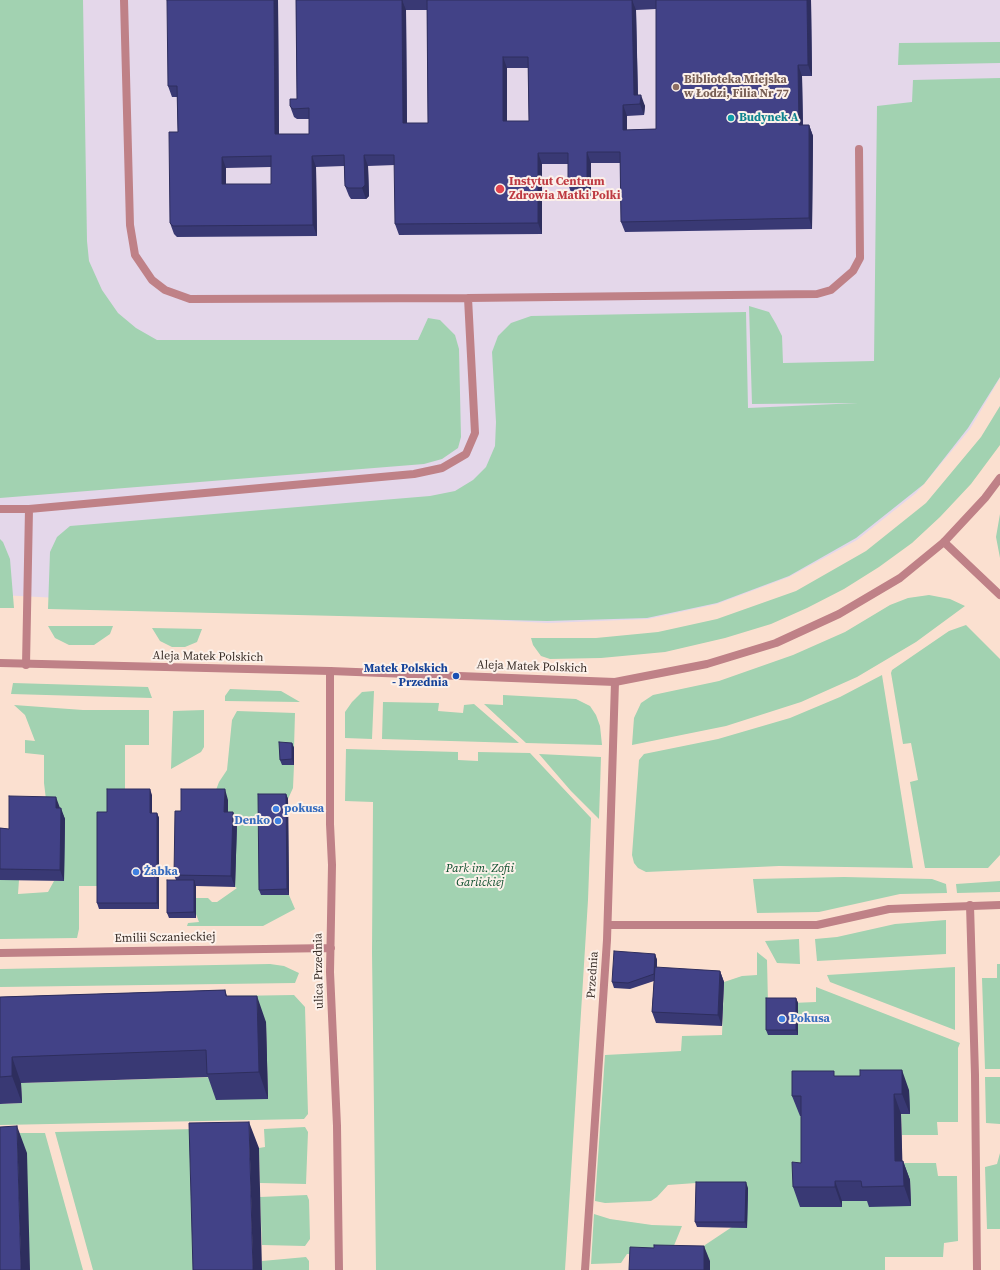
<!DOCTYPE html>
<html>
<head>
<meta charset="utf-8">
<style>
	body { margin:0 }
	canvas { display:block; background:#fbe0d0 }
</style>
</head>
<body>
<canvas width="1000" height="1270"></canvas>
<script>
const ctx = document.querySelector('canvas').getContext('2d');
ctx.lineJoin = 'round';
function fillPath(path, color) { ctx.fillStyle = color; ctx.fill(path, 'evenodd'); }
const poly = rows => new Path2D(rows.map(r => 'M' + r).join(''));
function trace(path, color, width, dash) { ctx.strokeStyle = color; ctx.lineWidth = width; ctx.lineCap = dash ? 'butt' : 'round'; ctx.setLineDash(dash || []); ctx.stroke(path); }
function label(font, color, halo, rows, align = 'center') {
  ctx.font = font + ' "Source Serif 4",serif'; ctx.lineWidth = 4; ctx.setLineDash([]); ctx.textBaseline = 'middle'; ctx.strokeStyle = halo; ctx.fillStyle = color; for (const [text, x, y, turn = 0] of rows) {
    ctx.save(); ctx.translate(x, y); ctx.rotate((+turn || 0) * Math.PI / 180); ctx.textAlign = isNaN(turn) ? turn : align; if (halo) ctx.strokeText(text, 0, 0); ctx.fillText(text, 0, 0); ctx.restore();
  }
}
fillPath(poly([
	[0,0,1000,0,1000,378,970,429,924,484,916,493,857,540,789,577,717,604,648,619,548,623,0,595]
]), '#e4d7ea');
fillPath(poly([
	[0,0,83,0,87,241,89,261,102,290,118,313,136,328,157,340,418,340,428,318,440,320,455,335,459,349,461,437,458,448,442,459,424,464,0,498],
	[1000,42,1000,63,898,65,899,43],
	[1000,78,1000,377,968,428,924,484,856,538,789,576,717,603,647,618,547,621,48,609,50,552,57,537,70,526,430,496,455,491,473,480,486,467,495,446,496,422,492,352,498,336,511,323,531,316,746,312,748,408,858,403,752,404,749,306,769,312,776,324,782,336,783,363,874,361,877,106,912,102,913,80],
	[1000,406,1000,445,971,484,940,517,912,543,879,567,844,589,807,608,771,624,725,638,665,652,601,658,550,659,541,656,533,645,531,638,596,638,658,632,717,619,796,591,866,551,926,503,981,437],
	[1000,514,1000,558,996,537],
	[0,539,3,542,10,559,14,608,0,608],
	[929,595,950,599,965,606,916,642,857,677,801,702,726,726,632,745,634,718,641,703,653,695,719,681,793,655,845,632,890,605,908,598],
	[966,625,1000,659,1000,855,988,868,925,868,910,782,918,780,911,743,903,744,891,673,892,670,949,631],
	[48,626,113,626,110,634,94,645,69,645,55,638],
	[152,628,202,629,197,642,185,647,172,647,160,641],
	[882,675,913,868,779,866,646,872,638,868,634,863,632,855,639,760,644,754,718,739,790,718,840,697],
	[13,683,148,687,152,698,11,694],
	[230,689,281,691,300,702,225,701,225,696],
	[374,691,372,739,345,738,345,712,352,702,362,692],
	[503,695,576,699,590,706,596,715,600,726,602,745,526,743,484,704,503,705],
	[383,702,439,703,438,711,463,713,464,705,474,704,519,743,382,739],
	[14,705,83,710,149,710,149,745,125,745,125,795,99,886,79,886,79,929,77,938,0,939,0,880,19,880,18,894,48,892,54,881,64,881,47,808,44,783,44,755,25,753,25,740,35,741,25,715],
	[204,710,204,747,201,752,171,769,173,711],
	[237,711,295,713,294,748,282,748,282,765,294,765,293,788,288,799,260,800,261,895,289,895,295,909,263,926,187,926,188,923,199,922,196,914,195,898,208,898,212,902,217,902,237,888,235,887,236,823,228,823,216,790,219,782,227,770,232,720],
	[346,749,458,752,458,760,478,761,478,752,530,753,591,818,588,900,565,1270,376,1270,372,952,373,802,345,801],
	[539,754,601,757,599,819,571,791],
	[844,877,932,879,946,884,947,893,900,894,819,912,757,913,753,879],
	[1000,881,1000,892,957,893,956,884],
	[946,920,946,954,817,961,815,939,837,937,895,924],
	[799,939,800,964,777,963,765,941],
	[757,952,767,960,768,1004,816,1002,816,987,960,1043,958,1048,958,1122,937,1122,938,1135,902,1135,901,1114,910,1114,808,1116,800,1207,842,1207,842,1201,868,1201,911,1206,910,1181,902,1163,936,1163,938,1176,957,1176,958,1241,944,1243,943,1257,885,1257,885,1270,710,1270,710,1261,681,1261,732,1227,696,1187,696,1183,668,1185,657,1197,651,1201,605,1203,595,1201,605,1055,681,1051,682,1036,722,1035,724,982,742,976,757,975],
	[270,964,284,966,299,973,295,983,0,987,0,969],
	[997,964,1000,964,1000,1069,985,1069,982,978,997,978],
	[955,967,955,1030,830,982,827,975],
	[294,995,305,1007,308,1114,304,1119,0,1125,0,1104,22,1103,21,1083,216,1077,268,1099,266,1022,231,996],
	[985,1077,1000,1077,1000,1124,986,1123],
	[305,1127,308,1132,306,1184,260,1183,259,1148,265,1147,264,1129],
	[243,1128,202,1270,93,1270,55,1132],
	[0,1133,45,1133,83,1270,30,1270],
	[1000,1153,1000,1229,987,1229,985,1167,997,1164],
	[307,1195,309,1200,310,1239,305,1246,262,1245,260,1197],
	[594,1214,610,1219,652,1225,682,1226,673,1248,660,1255,627,1254,621,1263,591,1264],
	[306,1257,309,1261,309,1270,262,1270,262,1261]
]), '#a2d2b1');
trace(poly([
	[468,298,817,294,831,290,853,271,860,258,859,149],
	[0,509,29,509],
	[944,542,1000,595],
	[26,665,29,509,414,474,442,468,466,454,475,433,468,298,190,299,165,290,152,280,135,255,130,225,124,0],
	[970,905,975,1075,977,1270]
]), '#bf8187', 8);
trace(poly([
	[330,671,330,824,332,865,330,972,337,1126,339,1270],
	[608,925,817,925,889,909,1000,905],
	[0,953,331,948],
	[585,1270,607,940,615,682]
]), '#bf8187', 8);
trace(poly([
	[0,663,330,671,615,682,707,664,776,643,839,614,900,578,944,542,985,498,1000,478]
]), '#bf8187', 8);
fillPath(poly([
	[278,0,279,134,309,134,309,119,297,119,294,117,290,106,297,99,296,0,811,0,812,76,802,76,803,125,809,125,813,136,812,229,625,232,621,222,620,163,591,163,591,196,575,197,572,195,568,184,568,164,542,164,542,234,399,235,395,224,395,165,368,166,369,196,366,199,351,199,349,196,345,186,344,166,316,167,317,236,177,237,174,234,170,223,178,132,177,97,172,97,168,86],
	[656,9,656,129,627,130,627,116,644,115,645,106,638,95,636,10],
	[406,10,427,10,428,123,407,123],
	[507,68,528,68,529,121,507,121],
	[271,167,271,184,226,184,226,168],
	[292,743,294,748,294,765,282,765,280,760],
	[286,794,288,799,289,895,261,895,259,890],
	[152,795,152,813,157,813,159,818,159,909,99,909,97,903,107,812],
	[228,800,228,812,233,812,237,823,235,887,196,886,196,918,169,918,167,913,176,880,174,875,181,811],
	[60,808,65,819,64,881,0,880,0,828,9,829],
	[655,954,657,960,657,968,720,971,724,982,722,1026,656,1023,652,1012,654,981,630,989,614,988,612,982],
	[225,990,227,996,266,1022,268,1099,216,1100,208,1077,21,1083,22,1103,0,1104,0,997],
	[796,998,798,1003,798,1035,768,1035,766,1030],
	[836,1076,909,1090,910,1114,901,1114,902,1161,903,1161,910,1180,911,1206,869,1207,867,1201,842,1201,842,1207,800,1207,793,1187,801,1163,801,1116,800,1116,792,1096],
	[748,1188,747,1228,697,1227,695,1222]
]), '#393974');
fillPath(poly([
	[274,0,278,0,279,145,275,134],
	[402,0,406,10,407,134,403,123],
	[632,0,636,10,638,104,634,95],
	[807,0,811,0,812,76,808,65],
	[503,57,507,68,507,132,503,121],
	[798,65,802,76,803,136,799,125],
	[641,95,645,106,644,115,640,104],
	[623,105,627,116,627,141,623,130],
	[809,125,813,136,812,229,809,218],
	[587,152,591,163,591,196,587,185],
	[538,153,542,164,542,234,538,223],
	[364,155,368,166,369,196,366,199,362,188],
	[312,156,316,167,317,236,313,225],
	[222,157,226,168,226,195,222,184],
	[292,743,294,748,294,765,292,759],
	[150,789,152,795,152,818,150,813],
	[225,789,228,800,228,823,224,812],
	[286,794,288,799,289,895,287,889],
	[56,797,60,808,60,819,56,808],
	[61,808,65,819,64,881,60,870],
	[233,812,237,823,235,887,231,876],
	[157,813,159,818,159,909,157,903],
	[194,880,196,886,196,918,194,912],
	[655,954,657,960,656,980,654,974],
	[720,971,724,982,722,1026,718,1015],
	[257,996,266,1022,268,1099,259,1072],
	[796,998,798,1003,798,1035,796,1030],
	[12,1057,21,1083,22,1103,12,1076],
	[902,1070,909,1090,910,1114,902,1094],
	[894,1094,901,1114,903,1181,895,1161],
	[249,1122,259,1148,262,1270,253,1270],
	[17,1126,27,1153,30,1270,21,1270],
	[903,1161,910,1180,911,1206,904,1186],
	[835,1181,842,1201,842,1207,835,1187],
	[746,1182,748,1188,747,1228,745,1222],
	[704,1246,710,1261,710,1270,704,1270]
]), '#2e2e5e');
const building = poly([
	[167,0,274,0,275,134,309,134,309,108,293,109,290,106,290,99,297,99,296,0,402,0,403,123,428,123,427,0,632,0,634,95,641,95,640,104,623,105,623,130,656,129,656,0,807,0,808,65,798,65,799,125,809,125,809,218,621,222,620,152,587,152,587,185,571,186,568,184,568,153,538,153,538,223,395,224,394,155,364,155,365,185,362,188,348,188,345,186,344,155,312,156,313,225,173,226,170,223,169,132,178,132,177,86,168,86,167,0],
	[503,57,528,57,529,121,503,121,503,57],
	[271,156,271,184,222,184,222,157,271,156],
	[279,742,292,743,292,759,280,760,279,742],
	[107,789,150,789,150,813,157,813,157,903,97,903,97,812,107,812,107,789],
	[181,789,225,789,224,812,233,812,231,876,174,875,175,811,181,811,181,789],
	[258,794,286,794,287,889,259,890,258,794],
	[9,796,56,797,56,808,61,808,60,870,0,869,0,828,9,829,9,796],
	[167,880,194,880,194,912,167,913,167,880],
	[614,951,655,954,654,974,628,983,612,982,614,951],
	[655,967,720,971,718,1015,652,1012,655,967],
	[225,990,226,996,257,996,259,1072,207,1074,206,1050,12,1057,12,1076,0,1077,0,997,225,990],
	[766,998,796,998,796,1030,766,1030,766,998],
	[860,1070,902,1070,902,1094,894,1094,895,1161,903,1161,904,1186,862,1187,861,1181,835,1181,835,1187,793,1187,792,1162,801,1163,801,1096,792,1096,792,1071,834,1071,834,1076,860,1076,860,1070],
	[249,1122,253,1270,193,1270,189,1123,249,1122],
	[17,1126,21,1270,0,1270,0,1127,17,1126],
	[696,1182,746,1182,745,1222,695,1222,696,1182],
	[654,1245,704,1246,704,1270,629,1270,630,1247,654,1248,654,1245]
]);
fillPath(building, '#424287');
trace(building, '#2e2e5e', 1);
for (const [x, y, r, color] of [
	[676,87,4,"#8d6e63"],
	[731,118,4,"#0f9aa8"],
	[500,189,5,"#e0444e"],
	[456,676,4,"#1a4fb4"],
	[276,809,4,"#3f7fe0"],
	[278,821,4,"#3f7fe0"],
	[136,872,4,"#3f7fe0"],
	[782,1019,4,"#3f7fe0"]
]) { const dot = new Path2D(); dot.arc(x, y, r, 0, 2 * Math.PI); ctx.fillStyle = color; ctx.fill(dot); trace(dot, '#fcf1ea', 1.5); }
label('bold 12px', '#785e54', '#fcf1ea', [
	["Biblioteka Miejska",684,80],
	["w Łodzi, Filia Nr 77",684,94]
], 'left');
label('bold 12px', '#0d838f', '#fcf1ea', [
	["Budynek A",739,118]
], 'left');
label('bold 12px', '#be3a42', '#fcf1ea', [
	["Instytut Centrum",509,182],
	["Zdrowia Matki Polki",509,196]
], 'left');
label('12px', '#392e28', '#fcf1ea', [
	["Aleja Matek Polskich",208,657,1],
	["Aleja Matek Polskich",532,667,2],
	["Emilii Sczanieckiej",165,938,-1],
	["ulica Przednia",319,971,-91],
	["Przednia",593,975,-86]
]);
label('bold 12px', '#164399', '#fcf1ea', [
	["Matek Polskich",448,669],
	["- Przednia",448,683]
], 'right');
label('bold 12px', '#366cbe', '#fcf1ea', [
	["pokusa",284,809],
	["Denko",270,821,"right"],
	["Żabka",144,872],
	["Pokusa",790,1019]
], 'left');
label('italic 12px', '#0b4d2b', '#fcf1ea', [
	["Park im. Zofii",480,869],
	["Garlickiej",480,883]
]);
</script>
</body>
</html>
